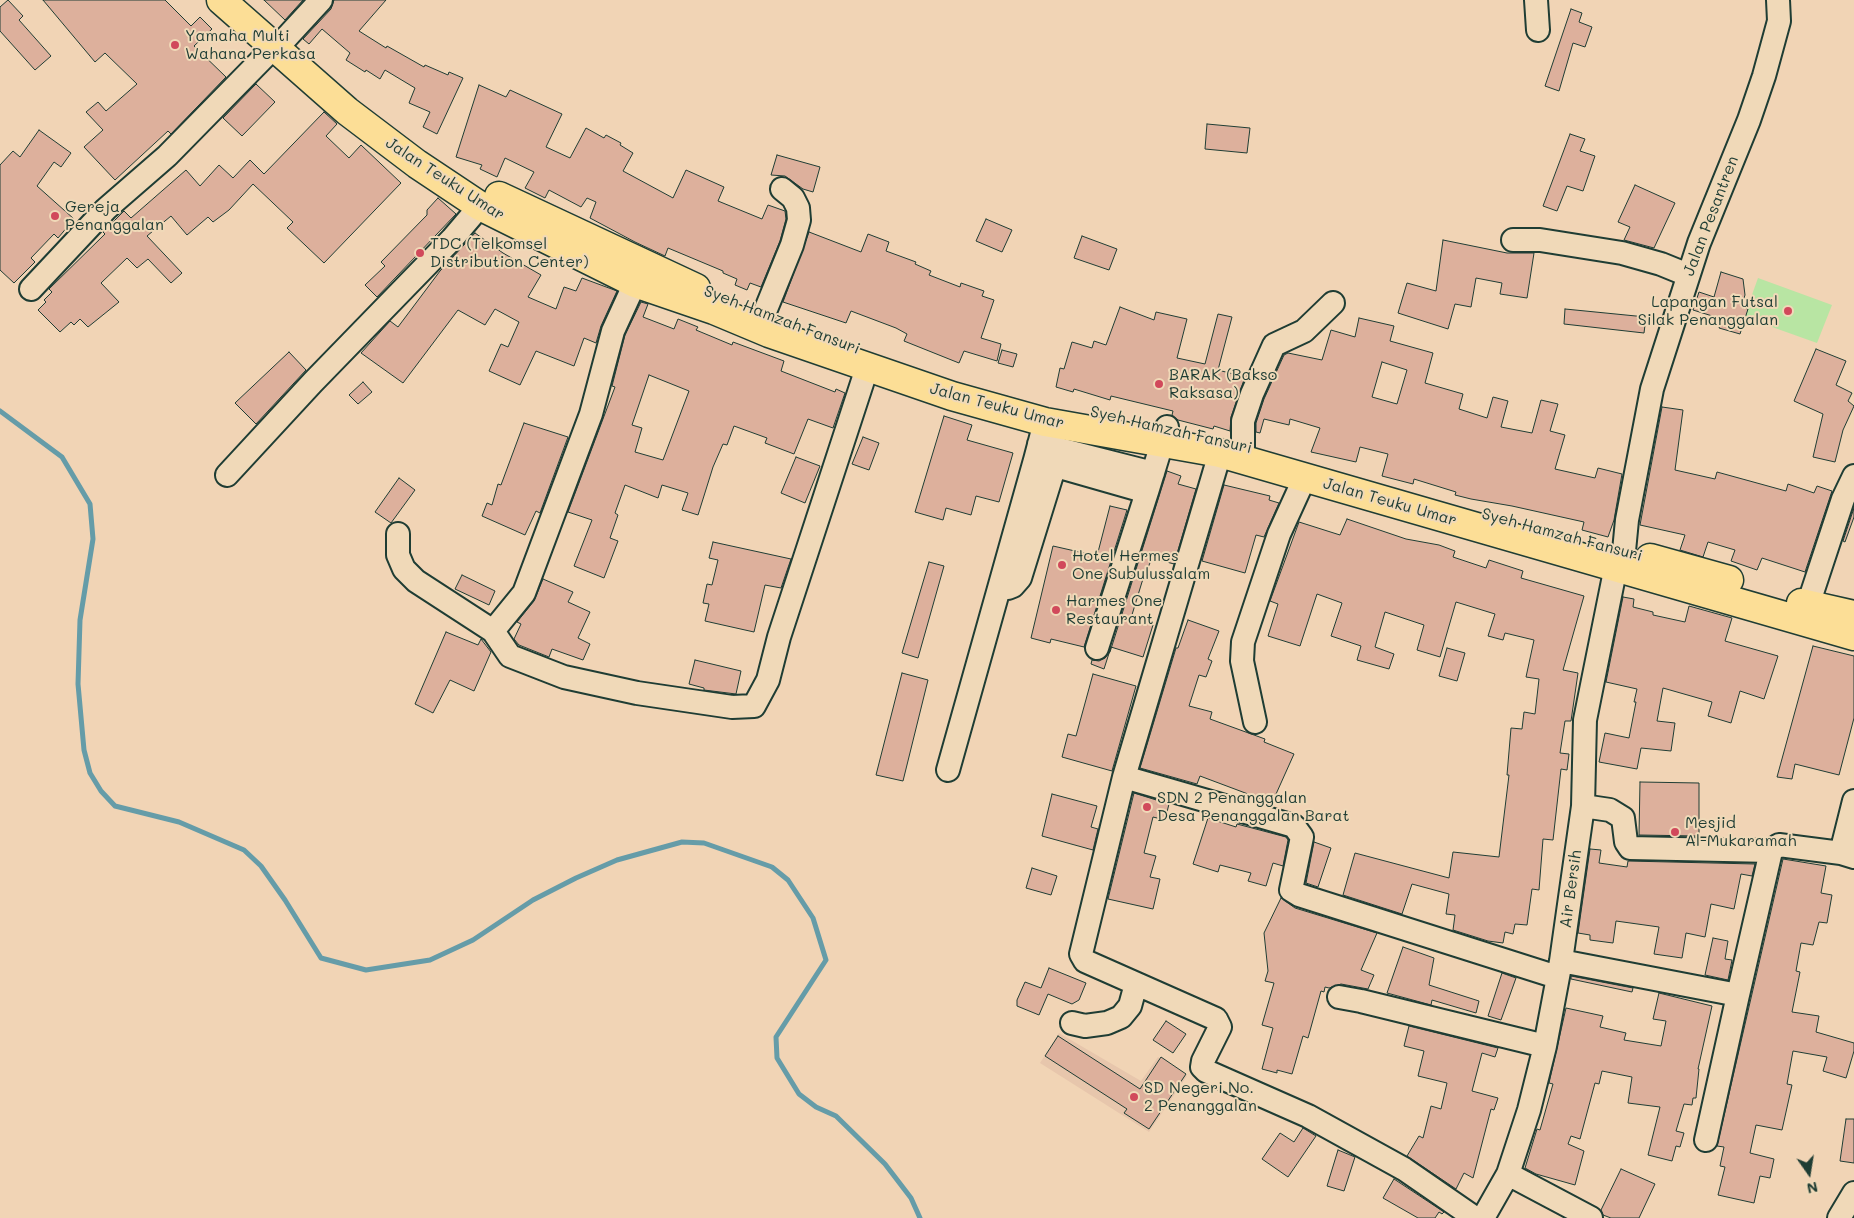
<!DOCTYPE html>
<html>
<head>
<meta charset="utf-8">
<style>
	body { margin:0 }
	#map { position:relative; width:1854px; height:1218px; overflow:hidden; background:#f1d4b5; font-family:Mali,sans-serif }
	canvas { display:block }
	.north { position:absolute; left:1784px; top:1148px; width:50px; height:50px; -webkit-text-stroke:4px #f0d9b8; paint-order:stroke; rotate:167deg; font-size:14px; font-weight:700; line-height:20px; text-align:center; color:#1f3d34 }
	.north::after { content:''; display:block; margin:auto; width:18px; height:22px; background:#1f3d34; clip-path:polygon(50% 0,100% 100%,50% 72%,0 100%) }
</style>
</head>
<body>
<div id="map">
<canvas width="1854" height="1218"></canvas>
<div class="north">N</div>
</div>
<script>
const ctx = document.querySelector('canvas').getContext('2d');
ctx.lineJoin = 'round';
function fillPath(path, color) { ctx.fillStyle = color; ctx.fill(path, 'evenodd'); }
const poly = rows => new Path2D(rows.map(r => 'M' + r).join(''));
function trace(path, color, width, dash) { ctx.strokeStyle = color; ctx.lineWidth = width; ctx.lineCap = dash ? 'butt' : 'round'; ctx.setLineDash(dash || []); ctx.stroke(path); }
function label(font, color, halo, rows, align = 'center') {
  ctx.font = font + ' Mali,sans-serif'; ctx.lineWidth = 4; ctx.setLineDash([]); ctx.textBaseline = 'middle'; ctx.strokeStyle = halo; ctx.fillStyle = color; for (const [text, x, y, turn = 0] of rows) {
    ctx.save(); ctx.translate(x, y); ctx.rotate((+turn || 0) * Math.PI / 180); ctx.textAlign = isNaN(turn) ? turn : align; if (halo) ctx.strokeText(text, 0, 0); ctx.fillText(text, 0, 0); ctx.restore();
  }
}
fillPath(poly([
	[1059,1033,1141,1081,1158,1057,1187,1076,1149,1132,1040,1063]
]), '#e7c6ac');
fillPath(poly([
	[1758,278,1832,305,1817,343,1744,317]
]), '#b8e5a3');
trace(poly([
	[0,411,62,457,90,504,93,539,80,620,78,684,84,750,90,773,101,791,115,806,179,822,244,850,261,866,285,900,321,958,366,970,430,960,473,940,533,900,576,878,617,860,682,842,704,843,772,867,788,880,813,918,826,960,776,1037,777,1058,799,1094,816,1107,836,1116,885,1164,911,1198,920,1218]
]), '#659ca8', 5);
const building = poly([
	[8,0,23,16,19,20,51,56,35,70,0,31,0,7,8,0],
	[43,0,165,0,191,26,200,17,212,29,194,46,226,77,171,134,168,131,115,180,84,147,103,130,86,112,98,102,106,111,137,84,105,53,95,62,43,0],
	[264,0,303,0,285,20,264,0],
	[334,0,386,0,359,31,386,48,387,46,424,67,425,65,448,75,449,72,463,78,437,134,423,127,430,112,409,103,415,88,385,70,380,79,366,70,365,72,346,60,350,53,322,29,309,44,303,39,331,9,334,0],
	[1571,9,1582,13,1579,22,1592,27,1585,47,1573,43,1559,91,1545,86,1571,9],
	[256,84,275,102,242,136,223,118,256,84],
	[479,85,506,97,510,90,562,114,546,147,570,158,586,128,604,138,606,135,621,143,620,145,633,153,623,171,673,198,686,170,724,187,718,201,762,219,768,205,785,211,786,219,780,241,761,287,750,283,747,290,735,285,737,279,723,273,723,271,668,248,665,256,635,242,590,218,596,202,587,198,581,207,549,190,545,198,525,188,534,172,505,158,497,177,480,169,482,165,456,157,479,85],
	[324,112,337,124,326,136,349,158,361,145,401,183,324,263,287,228,293,222,253,184,229,210,213,222,208,217,187,235,171,216,147,236,182,273,171,283,148,259,137,268,127,258,101,283,119,302,88,327,80,319,74,325,71,322,60,332,38,310,46,302,44,300,52,292,49,289,105,234,103,232,124,211,131,218,186,170,200,186,219,165,233,178,250,160,264,174,324,112],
	[1207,124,1250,128,1247,153,1205,149,1207,124],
	[39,130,71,153,61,167,54,162,37,186,74,219,58,238,54,234,31,258,35,262,14,283,0,270,0,165,13,151,20,157,39,130],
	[1570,134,1585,139,1580,151,1595,156,1583,191,1567,186,1557,211,1543,206,1570,134],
	[777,155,820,167,813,192,803,189,785,176,771,175,777,155],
	[1635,185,1675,203,1654,248,1624,240,1630,227,1618,222,1635,185],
	[438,198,456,214,377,297,365,285,385,266,381,262,427,215,427,210,438,198],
	[986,219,1012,230,1002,252,976,241,986,219],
	[809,232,861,252,868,234,889,242,886,251,916,262,915,264,931,271,929,275,960,287,961,283,984,291,982,296,994,300,981,338,1001,344,997,361,964,351,959,363,904,341,907,334,896,328,851,311,846,323,783,302,809,232],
	[475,233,503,253,541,275,528,297,556,309,564,287,576,291,582,278,617,291,601,326,596,343,584,338,574,366,536,351,520,385,489,371,501,344,508,347,519,322,495,309,485,325,458,310,403,383,361,353,390,321,398,327,440,271,475,233],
	[1082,236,1117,249,1109,270,1074,258,1082,236],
	[1443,240,1507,253,1534,253,1527,298,1500,294,1502,283,1476,278,1471,307,1455,304,1448,329,1398,313,1407,283,1436,291,1443,240],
	[1721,272,1743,279,1745,295,1741,307,1748,309,1740,334,1719,328,1722,319,1693,310,1699,292,1714,297,1721,272],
	[641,302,648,304,643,317,674,329,678,319,698,327,696,330,732,345,733,342,784,361,781,371,835,392,836,389,845,393,833,428,808,419,794,454,765,443,767,438,734,426,727,445,723,444,713,467,698,515,682,510,688,493,662,485,658,498,625,485,615,513,618,515,610,538,618,541,604,578,574,566,592,520,568,512,615,387,612,386,625,335,641,302],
	[649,375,689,391,663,460,635,452,642,428,632,425,649,375],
	[1120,307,1154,320,1156,312,1187,319,1177,358,1205,364,1218,314,1232,317,1218,370,1245,377,1231,417,1230,431,1214,426,1213,429,1178,420,1172,415,1173,411,1111,396,1110,400,1074,389,1073,392,1056,387,1060,368,1064,369,1072,342,1092,348,1094,341,1106,345,1120,307],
	[1565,309,1646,317,1644,333,1564,324,1565,309],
	[1359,318,1394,326,1390,341,1433,353,1425,383,1463,394,1459,409,1487,418,1493,397,1508,401,1501,427,1532,433,1541,400,1558,404,1550,431,1565,435,1555,469,1595,478,1598,468,1622,474,1614,520,1608,537,1582,530,1584,522,1512,506,1471,499,1455,495,1456,492,1414,479,1413,484,1382,476,1388,454,1360,447,1356,462,1311,452,1320,428,1290,419,1289,425,1264,419,1260,433,1256,432,1256,423,1264,399,1284,355,1288,353,1322,360,1331,330,1355,337,1359,318],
	[1382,362,1407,370,1397,404,1372,397,1382,362],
	[1816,349,1846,361,1836,385,1852,393,1848,401,1854,406,1843,430,1835,462,1813,457,1823,414,1794,401,1816,349],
	[1002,350,1017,354,1013,367,998,363,1002,350],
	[289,352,306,370,256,424,235,403,289,352],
	[363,382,372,392,358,404,349,395,363,382],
	[1662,407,1683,410,1675,470,1715,479,1717,472,1786,491,1788,484,1814,493,1817,486,1832,491,1805,572,1762,558,1757,570,1731,561,1735,550,1708,542,1703,557,1680,550,1685,535,1640,525,1662,407],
	[944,416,972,425,967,440,1013,453,999,502,976,496,971,515,946,508,943,520,915,512,944,416],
	[524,423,568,437,540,513,536,511,525,535,482,516,487,503,492,505,498,484,501,485,524,423],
	[863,437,879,443,869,470,852,464,863,437],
	[796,457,820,466,805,503,781,493,796,457],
	[1167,471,1181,476,1178,484,1196,489,1174,564,1152,558,1142,582,1131,618,1153,625,1143,657,1111,647,1104,669,1091,664,1092,660,1099,661,1105,658,1110,652,1167,471],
	[399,478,415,490,391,523,375,512,399,478],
	[1224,485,1270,496,1269,500,1279,503,1264,537,1256,535,1245,573,1202,561,1224,485],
	[1110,506,1127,510,1084,647,1051,639,1050,643,1031,638,1053,546,1097,556,1110,506],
	[1854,508,1854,517,1845,542,1843,541,1854,508],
	[1347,519,1406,539,1439,545,1455,551,1453,557,1486,568,1489,560,1523,571,1521,578,1584,596,1563,670,1578,673,1571,721,1565,721,1560,753,1569,754,1567,770,1561,769,1553,840,1543,839,1539,890,1532,889,1527,925,1515,924,1513,934,1505,932,1503,943,1488,941,1453,930,1455,915,1446,914,1449,894,1412,884,1402,914,1343,895,1355,853,1449,878,1453,852,1499,857,1509,775,1507,775,1511,728,1522,729,1524,712,1535,714,1539,679,1526,677,1534,640,1505,633,1503,640,1488,636,1495,614,1456,602,1440,657,1417,650,1424,625,1385,612,1375,647,1394,654,1389,669,1357,660,1361,646,1331,636,1342,603,1317,594,1300,646,1268,636,1278,604,1270,601,1299,522,1340,535,1347,519],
	[713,542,791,559,781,588,765,585,754,632,705,621,709,604,703,603,707,584,712,585,718,560,709,558,713,542],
	[929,562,944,566,918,658,902,653,929,562],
	[462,575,495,591,489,605,455,589,462,575],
	[543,579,573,592,568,602,590,612,578,638,590,644,583,660,552,649,549,657,519,645,514,639,521,624,517,622,534,601,543,579],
	[1623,597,1634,599,1633,607,1653,612,1653,615,1685,622,1689,606,1732,618,1725,641,1778,656,1764,699,1740,691,1731,723,1708,716,1712,702,1663,688,1657,721,1675,723,1671,751,1641,748,1637,769,1599,762,1605,733,1629,738,1636,702,1634,702,1637,689,1606,682,1623,597],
	[1188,620,1219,631,1208,659,1212,661,1206,677,1199,675,1189,706,1212,712,1210,719,1265,739,1264,742,1294,754,1272,803,1200,776,1197,784,1140,768,1176,648,1178,648,1188,620],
	[446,632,478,645,481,639,491,652,474,691,450,680,433,713,415,704,446,632],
	[1813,646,1854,656,1854,718,1839,775,1795,764,1792,779,1777,777,1813,646],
	[1447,648,1465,653,1457,681,1439,676,1447,648],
	[695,660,741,671,736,694,704,690,704,688,689,684,695,660],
	[902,673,928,680,903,781,876,775,902,673],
	[1093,674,1136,686,1112,771,1062,757,1068,734,1076,736,1093,674],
	[1640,782,1699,783,1699,836,1639,835,1640,782],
	[1134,793,1169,804,1165,820,1153,817,1144,853,1156,856,1150,877,1160,879,1153,909,1108,899,1134,793],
	[1052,794,1097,806,1091,827,1098,829,1093,850,1042,836,1052,794],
	[1208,818,1236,827,1237,824,1286,837,1288,840,1283,866,1273,863,1266,886,1248,881,1251,873,1220,865,1218,872,1193,864,1208,818],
	[1314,842,1331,848,1318,887,1306,883,1314,842],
	[1590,849,1601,850,1599,863,1627,867,1628,861,1755,864,1752,876,1741,874,1734,909,1711,904,1705,937,1686,933,1682,958,1654,954,1659,927,1616,921,1613,943,1590,940,1590,935,1578,933,1590,849],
	[1783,859,1826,866,1821,893,1832,895,1827,923,1819,922,1813,945,1801,943,1796,971,1800,972,1792,1012,1819,1016,1816,1032,1854,1043,1854,1051,1846,1078,1823,1071,1827,1057,1793,1051,1787,1084,1792,1085,1782,1130,1756,1125,1750,1153,1774,1159,1770,1178,1760,1176,1754,1203,1718,1195,1725,1167,1720,1166,1724,1147,1717,1146,1783,859],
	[1032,868,1057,876,1051,895,1026,888,1032,868],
	[1281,898,1295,908,1377,933,1361,970,1374,975,1368,989,1341,984,1329,988,1325,987,1324,992,1321,991,1308,1038,1303,1036,1292,1074,1277,1070,1277,1073,1262,1069,1273,1028,1262,1025,1274,983,1265,981,1268,971,1264,933,1281,898],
	[1713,938,1728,941,1725,959,1732,960,1728,980,1705,975,1713,938],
	[1403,947,1434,958,1429,985,1479,1001,1476,1013,1432,1000,1431,1005,1387,993,1403,947],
	[1049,968,1086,983,1079,1000,1072,1004,1048,994,1039,1015,1017,1006,1017,1000,1025,982,1041,988,1049,968],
	[1502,973,1516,978,1501,1020,1488,1016,1502,973],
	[1571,976,1633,988,1632,992,1571,979,1571,976],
	[1659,993,1712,1006,1698,1069,1699,1069,1696,1098,1693,1098,1692,1105,1684,1104,1676,1131,1684,1133,1680,1147,1676,1146,1672,1161,1648,1155,1660,1107,1628,1103,1632,1077,1602,1071,1599,1084,1595,1083,1580,1139,1571,1136,1568,1144,1584,1151,1575,1185,1536,1174,1525,1168,1537,1129,1540,1130,1553,1084,1549,1083,1566,1008,1603,1016,1600,1027,1626,1033,1624,1040,1661,1046,1666,1021,1653,1019,1659,993],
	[1166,1021,1186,1034,1173,1053,1153,1040,1166,1021],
	[1409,1026,1498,1048,1495,1057,1482,1053,1472,1091,1498,1098,1494,1110,1491,1109,1473,1178,1464,1173,1456,1189,1407,1156,1419,1136,1423,1138,1431,1106,1441,1109,1447,1083,1418,1076,1424,1051,1404,1046,1409,1026],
	[1058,1036,1140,1089,1161,1057,1186,1074,1149,1129,1124,1113,1127,1109,1045,1056,1058,1036],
	[1846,1119,1854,1119,1854,1163,1840,1161,1846,1119],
	[1303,1128,1316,1136,1288,1177,1262,1159,1280,1133,1294,1142,1303,1128],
	[1338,1150,1355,1157,1344,1191,1327,1186,1338,1150],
	[1621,1169,1655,1184,1639,1218,1611,1218,1603,1215,1601,1210,1621,1169],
	[1394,1179,1444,1212,1442,1214,1439,1212,1435,1218,1418,1218,1383,1198,1394,1179]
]);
fillPath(building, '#ddb09c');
trace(building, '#1f3d34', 1);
const minor = poly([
	[1536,0,1538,30],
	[286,38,321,0],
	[1513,240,1540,240,1622,253,1661,264,1688,275],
	[635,283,613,331,591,414,524,593,493,631,510,656,564,677,637,693,732,707,754,706,768,680,779,637,867,368],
	[31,289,106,209,167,156,275,46],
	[764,314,792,245,799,220,798,208,793,198,782,189],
	[1045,422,1035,460,1147,492,1167,427],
	[1039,444,1153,473],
	[1243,447,1243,421,1252,394,1274,345,1304,331,1333,303],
	[1220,453,1124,777,1081,954,1085,961,1216,1019,1220,1027,1203,1061,1202,1067,1206,1071,1308,1116,1404,1169,1475,1218],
	[227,475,313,382,452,239,480,206],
	[398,534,398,555,404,569,416,581,493,631],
	[1000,586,1008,588,1013,586,1020,578,1055,465],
	[1808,605,1843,499,1854,476],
	[1097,648,1147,492],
	[1255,722,1242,661,1243,642,1279,534,1305,477],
	[948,770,1035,460],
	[1124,777,1294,826,1302,837,1291,890,1299,895,1557,977],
	[1854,801,1841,853,1854,857],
	[1583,806,1610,810,1623,818,1626,842,1630,848,1771,851],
	[1561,961,1738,995,1771,851,1779,845,1841,853],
	[1339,997,1361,1001,1545,1046],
	[1072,1023,1085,1026,1107,1023,1121,1017,1130,1006,1136,984],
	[1706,1140,1738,995],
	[1508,1174,1591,1218],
	[1483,1218,1508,1174,1529,1110,1545,1046,1561,961,1583,806,1585,720,1616,566,1624,551,1627,520,1652,389,1699,243,1749,120,1764,76,1779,21,1778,0],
	[1839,1218,1854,1193]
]);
const highway = poly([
	[221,0,347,111,417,164,480,206,635,283,714,310,769,333,952,396,1045,422,1220,453,1854,636],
	[499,196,696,288],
	[1650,558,1729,580],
	[1801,603,1854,615]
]);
trace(minor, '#1f3d34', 26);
trace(highway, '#1f3d34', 31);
trace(minor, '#f0d9b8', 22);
trace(highway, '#fcde96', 28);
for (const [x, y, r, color] of [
	[175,45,5,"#d1495b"],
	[55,216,5,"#d1495b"],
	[420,253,5,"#d1495b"],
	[1788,311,5,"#d1495b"],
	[1159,384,5,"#d1495b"],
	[1062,565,5,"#d1495b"],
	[1056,610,5,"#d1495b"],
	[1147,807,5,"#d1495b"],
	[1675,832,5,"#d1495b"],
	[1134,1097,5,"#d1495b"]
]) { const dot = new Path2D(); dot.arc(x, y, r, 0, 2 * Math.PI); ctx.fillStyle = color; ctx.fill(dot); trace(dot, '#f0d9b8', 2); }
label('16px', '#1f3d34', '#f0d9b8', [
	["Yamaha Multi",185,36],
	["Wahana Perkasa",185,54],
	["Gereja",65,207],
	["Penanggalan",65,225],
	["TDC (Telkomsel",430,244],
	["Distribution Center)",430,262],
	["Lapangan Futsal",1778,302,"right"],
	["Silak Penanggalan",1778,320,"right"],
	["BARAK (Bakso",1169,375],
	["Raksasa)",1169,393],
	["Hotel Hermes",1072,556],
	["One Subulussalam",1072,574],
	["Harmes One",1066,601],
	["Restaurant",1066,619],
	["SDN 2 Penanggalan",1157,798],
	["Desa Penanggalan Barat",1157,816],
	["Mesjid",1685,823],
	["Al-Mukaramah",1685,841],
	["SD Negeri No.",1144,1088],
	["2 Penanggalan",1144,1106]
], 'left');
label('16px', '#1f3d34', '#f0d9b8', [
	["Jalan Teuku Umar",445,179,33],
	["Jalan Pesantren",1711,216,-69],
	["Syeh Hamzah Fansuri",782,320,21],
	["Jalan Teuku Umar",997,406,15],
	["Syeh Hamzah Fansuri",1171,430,13],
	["Jalan Teuku Umar",1390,502,16],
	["Syeh Hamzah Fansuri",1562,535,15],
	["Air Bersih",1571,889,-82]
]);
</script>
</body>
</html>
